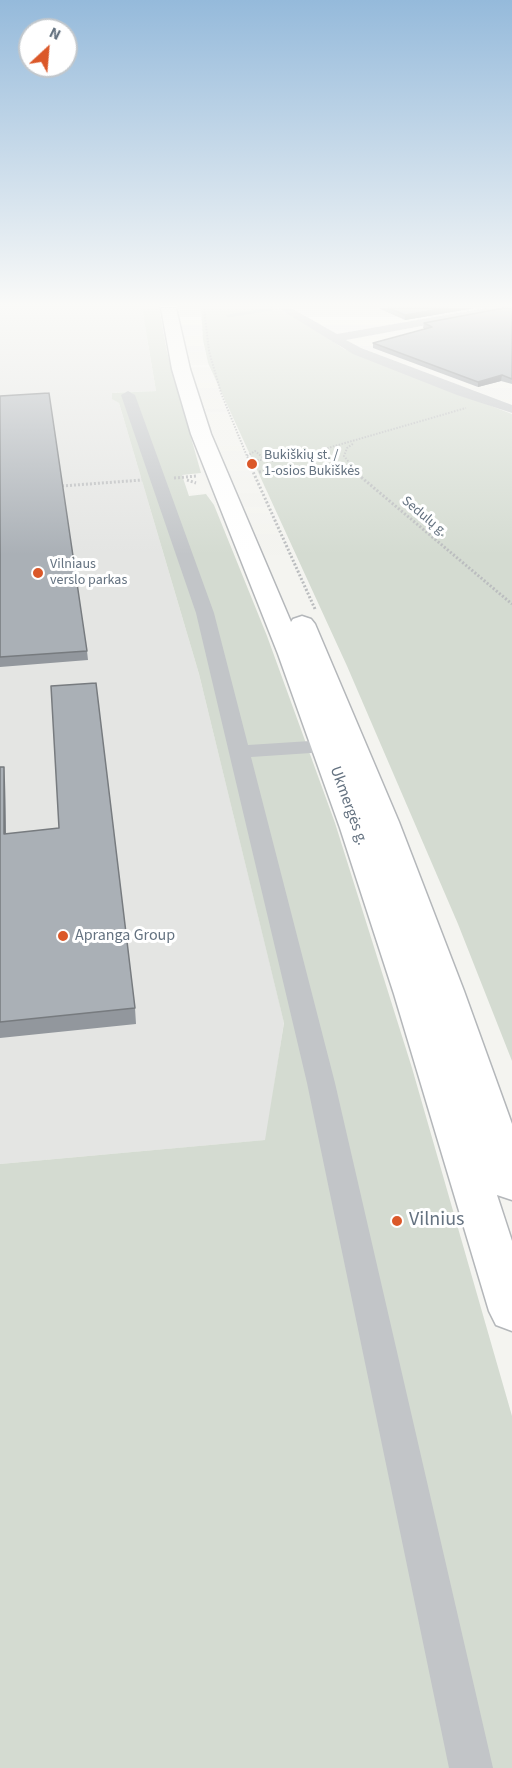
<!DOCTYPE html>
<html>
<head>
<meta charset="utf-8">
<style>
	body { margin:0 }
	#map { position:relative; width:512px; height:1768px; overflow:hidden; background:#f4f4f0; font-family:"Source Sans 3",sans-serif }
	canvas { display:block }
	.north { position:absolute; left:18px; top:18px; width:60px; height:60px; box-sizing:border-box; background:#fff; border:2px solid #c1c7cc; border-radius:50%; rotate:26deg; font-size:16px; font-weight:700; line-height:24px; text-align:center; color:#647280 }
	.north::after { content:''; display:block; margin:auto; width:21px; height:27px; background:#db5829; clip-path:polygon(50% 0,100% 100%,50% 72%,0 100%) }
</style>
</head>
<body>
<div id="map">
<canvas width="512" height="1768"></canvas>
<div class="north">N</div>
</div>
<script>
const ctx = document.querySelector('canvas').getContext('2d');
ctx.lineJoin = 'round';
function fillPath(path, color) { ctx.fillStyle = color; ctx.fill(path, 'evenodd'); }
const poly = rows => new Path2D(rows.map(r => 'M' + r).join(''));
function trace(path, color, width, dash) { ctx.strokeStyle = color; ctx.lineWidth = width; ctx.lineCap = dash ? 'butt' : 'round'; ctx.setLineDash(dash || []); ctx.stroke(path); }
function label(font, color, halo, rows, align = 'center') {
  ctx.font = font + ' "Source Sans 3",sans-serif'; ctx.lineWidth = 6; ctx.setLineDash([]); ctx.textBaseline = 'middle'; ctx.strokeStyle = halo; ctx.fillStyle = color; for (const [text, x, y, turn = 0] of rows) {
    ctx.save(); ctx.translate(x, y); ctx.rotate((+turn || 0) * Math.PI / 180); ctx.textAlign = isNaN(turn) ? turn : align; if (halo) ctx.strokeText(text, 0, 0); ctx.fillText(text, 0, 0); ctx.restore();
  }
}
fillPath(poly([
	[0,308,142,308,156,391,112,393,112,398,119,403,199,674,284,1022,266,1140,0,1164]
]), '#e4e5e3');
fillPath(poly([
	[142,308,159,308,167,352,201,473,182,475,189,496,206,494,214,505,267,636,335,823,412,1068,512,1416,512,1768,0,1768,0,1164,265,1140,284,1023,199,674,119,403,112,399,112,393,156,391],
	[201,308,277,308,314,328,344,349,512,414,512,1061,458,924,347,666,208,363,203,340]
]), '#d4dbd1');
trace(poly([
	[228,316,272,309]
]), '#bac4c8', 3);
const highway = poly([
	[161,308,176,308,190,369,211,434,291,622,293,619,302,616,311,619,315,624,399,822,464,991,512,1124,512,1200,497,1195,496,1192,512,1241,512,1331,496,1325,489,1311,394,994,340,828,278,654,191,434,172,369,161,308]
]);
trace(highway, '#b4b7ba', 3);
trace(poly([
	[204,308,209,351,221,393,251,466],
	[247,456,255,451,267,461,283,461,466,408],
	[248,460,265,460],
	[267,461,267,466],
	[352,466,344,456,347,448,354,443]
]), '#bbbdbf', 2, [1.5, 1.5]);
trace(poly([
	[250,465,315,609],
	[351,465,361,477,512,604],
	[259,472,267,471,267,465],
	[174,478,197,476],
	[187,480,196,483],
	[62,486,142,480]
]), '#bbbdbf', 3, [2, 2]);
fillPath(poly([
	[278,308,291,308,337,334,486,308,508,308,503,311,346,340,361,348,512,405,512,413,457,395,353,354,278,308],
	[128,391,135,395,214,613,248,745,326,740,333,742,336,746,333,750,326,752,251,757,335,1083,493,1768,449,1768,307,1083,196,613,121,395,128,391]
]), '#c2c5c8');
fillPath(highway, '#fff');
fillPath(poly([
	[378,308,475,308,405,320],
	[504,308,512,308,512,384,501,381,478,387,373,348,373,343,425,329,423,328,424,323],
	[0,396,87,651,88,660,0,667],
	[0,767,5,781,6,833,135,1008,136,1024,0,1038]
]), '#92979d');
fillPath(poly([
	[447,308,475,308,405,320,405,315],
	[502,375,501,381,478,387,478,382],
	[4,767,5,781,6,849,4,834]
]), '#777b7f');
const building = poly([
	[389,308,447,308,405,315,389,308],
	[504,308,512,308,512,379,502,375,478,382,373,343,432,327,424,323,504,308],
	[49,393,87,651,0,657,0,396,49,393],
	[96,683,135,1008,0,1022,0,767,4,767,4,834,59,828,51,686,96,683]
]);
fillPath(building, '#aab0b6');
trace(building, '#777b7f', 1.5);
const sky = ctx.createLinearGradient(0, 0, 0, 555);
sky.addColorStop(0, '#95badb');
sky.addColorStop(0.55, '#fafaf8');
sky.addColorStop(1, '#fafaf800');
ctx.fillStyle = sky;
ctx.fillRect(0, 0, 512, 555);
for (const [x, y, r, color] of [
	[252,464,6,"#db5829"],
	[38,573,6,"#db5829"],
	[63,936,6,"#db5829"],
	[397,1221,6,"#db5829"]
]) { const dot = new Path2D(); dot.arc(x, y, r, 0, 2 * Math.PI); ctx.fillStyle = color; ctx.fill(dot); trace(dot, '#fff', 2); }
label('14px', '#647280', '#fff', [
	["Bukiškių st. /",264,456],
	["1-osios Bukiškės",264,472],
	["Vilniaus",50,565],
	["verslo parkas",50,581]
], 'left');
label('14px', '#647280', '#fff', [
	["Sedulų g.",424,517,40]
]);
label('16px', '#647280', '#fff', [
	["Ukmergės g.",348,806,70]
]);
label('16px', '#647280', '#fff', [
	["Apranga Group",75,936]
], 'left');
label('20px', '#647280', '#fff', [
	["Vilnius",409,1221]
], 'left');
</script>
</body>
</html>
